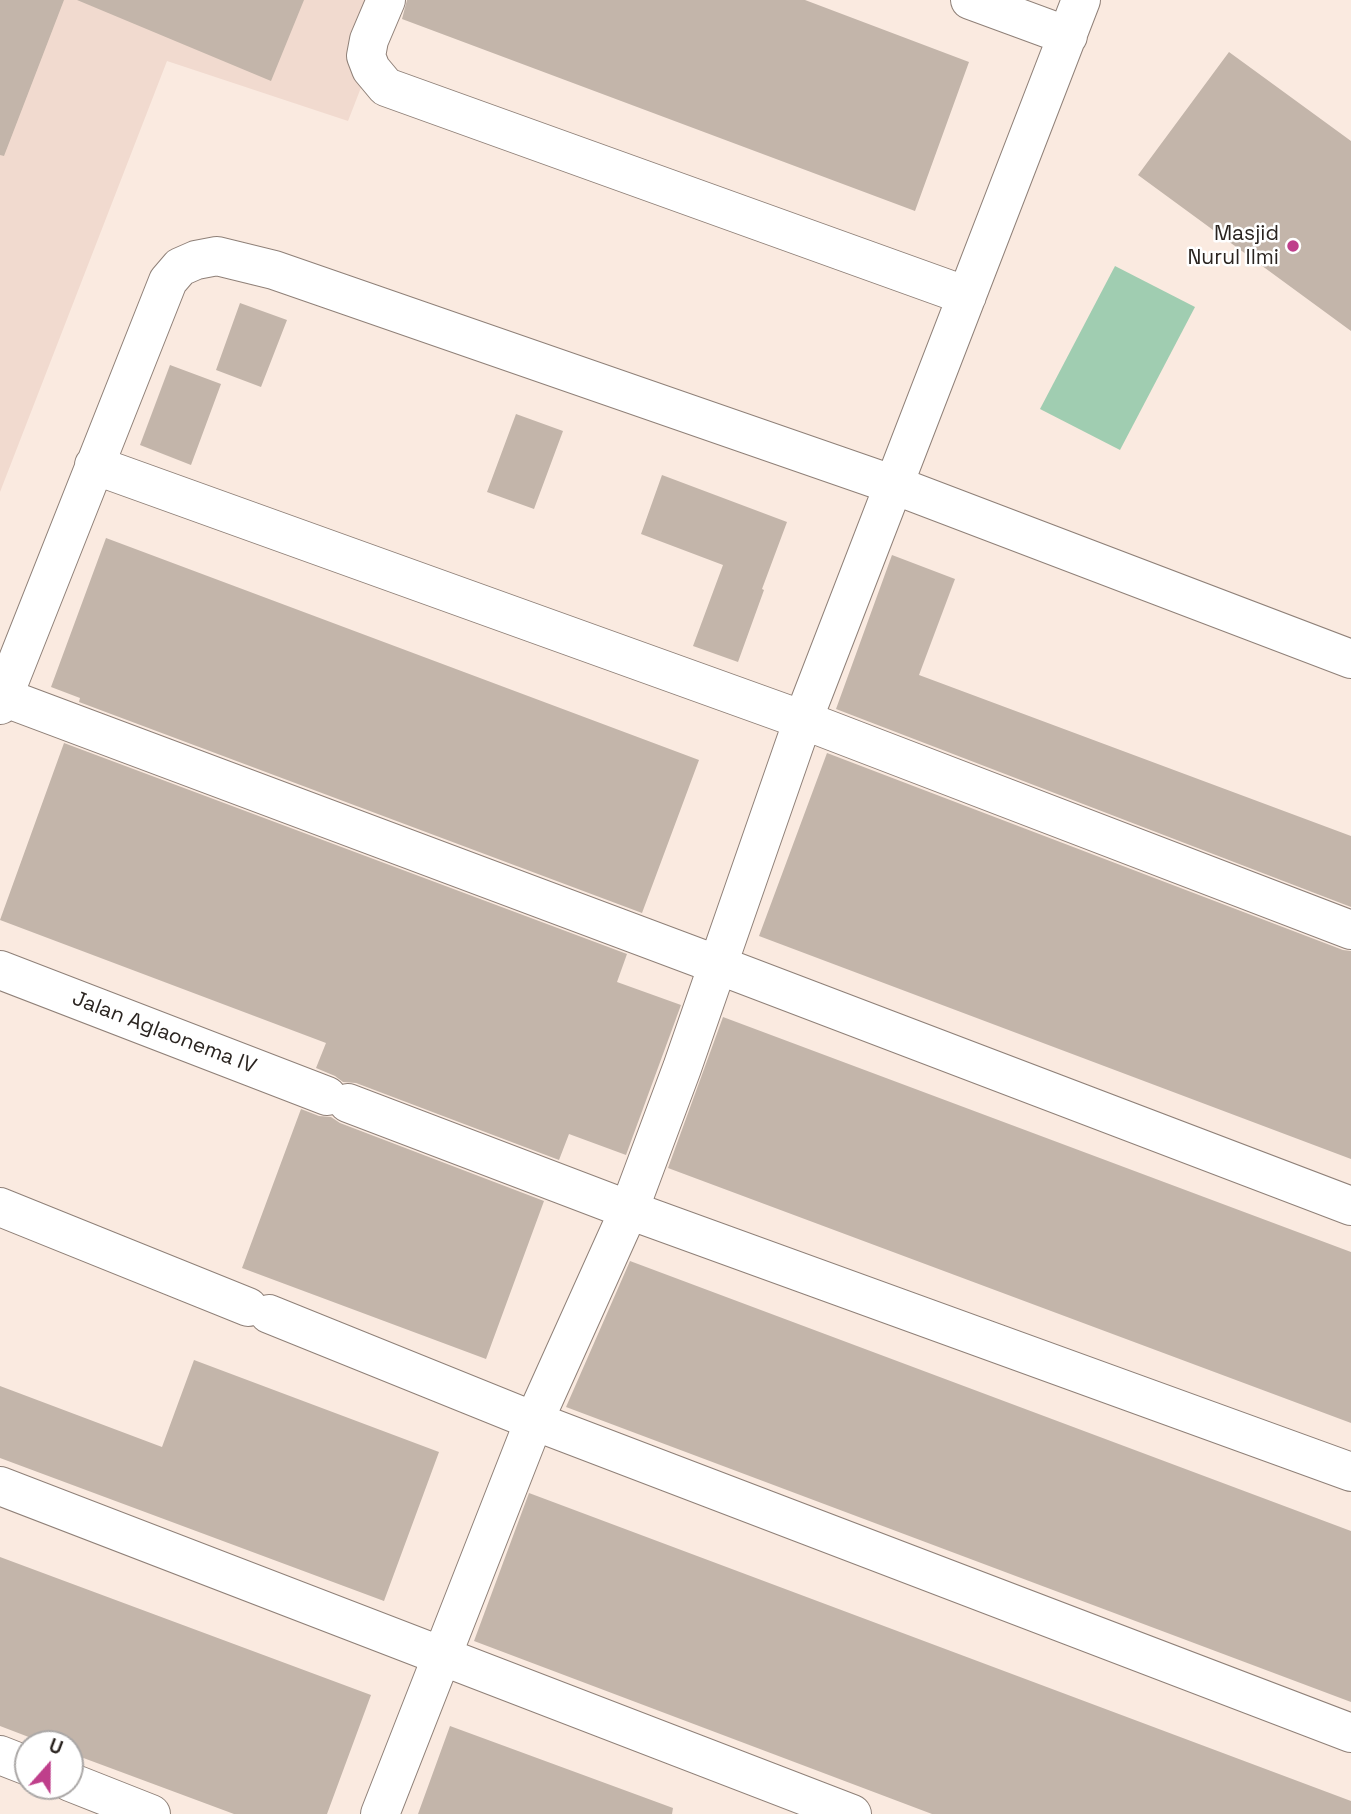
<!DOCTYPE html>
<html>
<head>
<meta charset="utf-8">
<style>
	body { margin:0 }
	#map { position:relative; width:1351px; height:1814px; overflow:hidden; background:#faeae0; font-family:"Space Grotesk",sans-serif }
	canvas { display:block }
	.north { position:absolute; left:14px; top:1730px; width:70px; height:70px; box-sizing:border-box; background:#fff; border:2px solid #aaa7a6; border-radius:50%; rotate:21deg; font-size:19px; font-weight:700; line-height:28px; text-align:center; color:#2a2420 }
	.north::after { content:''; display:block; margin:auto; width:24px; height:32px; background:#bf3f8b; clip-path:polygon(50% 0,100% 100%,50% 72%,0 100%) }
</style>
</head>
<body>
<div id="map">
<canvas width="1351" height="1814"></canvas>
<div class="north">U</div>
</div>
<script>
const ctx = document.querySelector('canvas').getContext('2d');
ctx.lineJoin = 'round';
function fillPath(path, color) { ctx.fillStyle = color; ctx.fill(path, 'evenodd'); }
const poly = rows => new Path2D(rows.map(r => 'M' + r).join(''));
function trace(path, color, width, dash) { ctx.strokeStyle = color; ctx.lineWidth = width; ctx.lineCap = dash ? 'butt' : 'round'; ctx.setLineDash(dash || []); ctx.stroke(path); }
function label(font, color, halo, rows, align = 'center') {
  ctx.font = font + ' "Space Grotesk",sans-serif'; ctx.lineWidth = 5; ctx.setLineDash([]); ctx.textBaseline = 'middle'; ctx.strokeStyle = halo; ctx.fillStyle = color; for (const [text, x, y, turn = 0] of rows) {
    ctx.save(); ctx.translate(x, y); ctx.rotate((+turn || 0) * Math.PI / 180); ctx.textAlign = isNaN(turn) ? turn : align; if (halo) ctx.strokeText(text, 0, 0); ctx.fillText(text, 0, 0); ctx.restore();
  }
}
fillPath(poly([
	[0,0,395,0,348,121,167,61,0,492]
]), '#f1dacf');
fillPath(poly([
	[1115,266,1195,307,1120,450,1040,409]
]), '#a0cdb1');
fillPath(poly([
	[0,0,64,0,4,156,0,155],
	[77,0,304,0,271,81],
	[407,0,805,0,969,62,915,211,402,19],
	[1229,52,1351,141,1351,331,1138,175],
	[240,303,287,320,261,387,216,370],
	[170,365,221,384,191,465,140,445],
	[516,414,563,431,534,509,487,492],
	[662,475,787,522,762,589,764,590,738,662,693,646,723,565,641,534],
	[106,538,699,760,642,913,79,702,80,698,51,687],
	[892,555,955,579,919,675,1351,836,1351,907,836,709],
	[64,743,627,954,617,982,681,1005,626,1155,569,1134,559,1160,356,1083,343,1082,335,1076,316,1068,326,1043,0,920],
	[827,753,1343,950,1351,951,1351,1159,759,936],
	[723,1017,1351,1252,1351,1423,668,1168],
	[301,1109,319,1116,331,1117,340,1123,544,1201,486,1359,242,1268],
	[630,1261,1351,1531,1351,1702,566,1407],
	[194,1360,439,1452,384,1601,0,1458,0,1386,162,1447],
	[529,1493,1351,1801,1351,1814,932,1814,474,1641],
	[0,1557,371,1695,327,1814,234,1814,70,1753,70,1744,47,1744,0,1726],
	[450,1726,673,1808,672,1814,418,1814]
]), '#c3b5aa');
const minor = poly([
	[386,0,369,40,366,56,371,69,386,87,967,296],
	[970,0,1068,36],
	[94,465,803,720,1351,930],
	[3,697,718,965,1351,1206],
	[0,705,168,281,180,267,196,260,217,256,274,270,894,485,1351,659],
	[0,970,327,1096],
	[348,1103,629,1210,1351,1472],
	[0,1207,248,1307],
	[269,1314,534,1421,1351,1733],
	[0,1486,852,1814],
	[0,1755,28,1766],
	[70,1782,151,1814],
	[380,1814,534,1421,629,1210,682,1068,803,720,1081,0]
]);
trace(minor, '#8f8078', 40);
trace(minor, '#fff', 38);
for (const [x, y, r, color] of [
	[1293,246,7,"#bf3f8b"]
]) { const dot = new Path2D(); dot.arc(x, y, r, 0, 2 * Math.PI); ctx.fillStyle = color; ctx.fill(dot); trace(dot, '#fff', 2.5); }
label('21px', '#2a2420', '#fff', [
	["Masjid",1279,234],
	["Nurul Ilmi",1279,258]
], 'right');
label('21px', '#2a2420', '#fff', [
	["Jalan Aglaonema IV",164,1033,21]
]);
</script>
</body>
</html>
